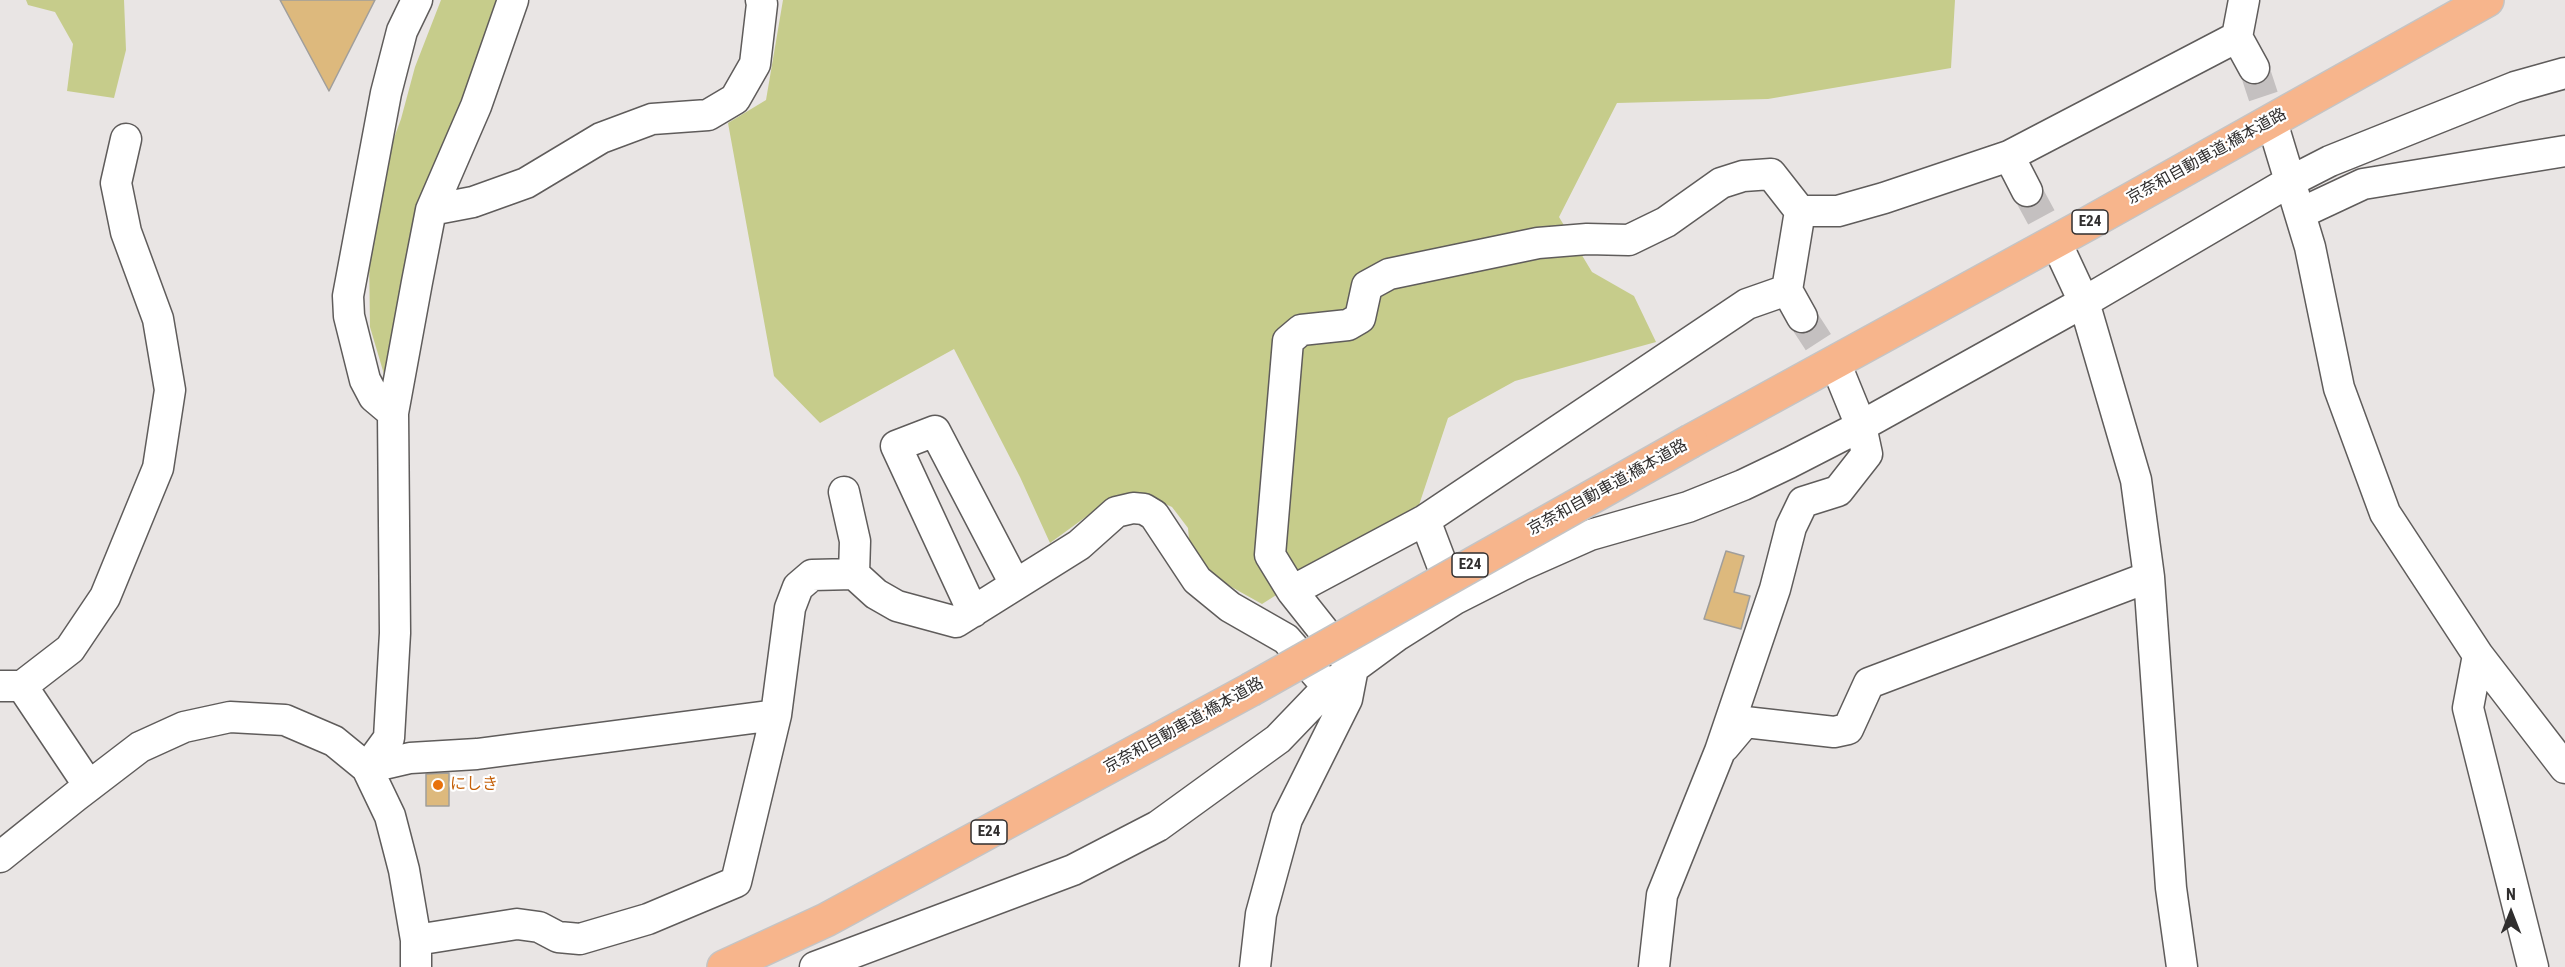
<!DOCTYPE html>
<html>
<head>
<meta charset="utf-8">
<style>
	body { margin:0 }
	#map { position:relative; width:2565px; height:967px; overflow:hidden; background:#e9e5e4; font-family:"Roboto Condensed",sans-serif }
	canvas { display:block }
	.north { position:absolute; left:2481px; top:883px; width:60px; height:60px; -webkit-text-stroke:4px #fff; paint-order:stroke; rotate:0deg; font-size:16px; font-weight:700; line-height:24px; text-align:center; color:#302e2e }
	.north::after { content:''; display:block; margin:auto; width:21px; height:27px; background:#302e2e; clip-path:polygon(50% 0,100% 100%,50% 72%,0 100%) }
</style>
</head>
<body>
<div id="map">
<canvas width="2565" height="967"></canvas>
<div class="north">N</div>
</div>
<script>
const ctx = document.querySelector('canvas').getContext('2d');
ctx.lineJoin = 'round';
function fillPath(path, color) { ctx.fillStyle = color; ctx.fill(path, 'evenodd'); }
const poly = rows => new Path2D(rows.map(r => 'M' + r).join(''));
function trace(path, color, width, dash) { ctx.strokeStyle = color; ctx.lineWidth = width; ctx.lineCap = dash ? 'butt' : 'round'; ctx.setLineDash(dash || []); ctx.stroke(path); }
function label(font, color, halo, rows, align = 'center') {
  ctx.font = font + ' "Roboto Condensed","Noto Sans JP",sans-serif'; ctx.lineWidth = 4.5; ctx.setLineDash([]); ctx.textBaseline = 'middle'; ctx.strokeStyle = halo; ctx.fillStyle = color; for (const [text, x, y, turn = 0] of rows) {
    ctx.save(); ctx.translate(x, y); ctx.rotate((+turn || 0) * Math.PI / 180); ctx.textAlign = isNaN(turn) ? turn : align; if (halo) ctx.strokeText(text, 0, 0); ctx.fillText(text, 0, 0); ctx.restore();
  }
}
fillPath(poly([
	[26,0,124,0,126,50,114,98,67,91,73,44,55,12,28,5],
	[441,0,506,0,414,235,399,296,386,381,370,327,369,254,383,168,401,119,415,67],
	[783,0,1955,0,1951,68,1768,99,1617,103,1559,217,1592,272,1634,296,1656,342,1515,381,1448,418,1419,505,1262,604,1210,575,1190,550,1188,528,1172,507,1139,492,1109,500,1050,543,1020,477,954,349,820,423,774,376,728,123,766,100]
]), '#c6cc8b');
const building = poly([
	[280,0,375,0,329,91,280,0],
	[1726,551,1744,556,1734,592,1750,596,1741,629,1704,619,1726,551],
	[449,773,449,806,426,806,426,774,449,773]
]);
fillPath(building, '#ddb97d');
trace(building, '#a09e9b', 1.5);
trace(poly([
	[2254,68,2276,135],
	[2027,191,2063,257],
	[1802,317,1841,377]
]), '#c4c0c0', 30, [30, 15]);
const minor = poly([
	[2244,0,2237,37,2254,68],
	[2276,135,2310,247,2339,388,2385,513,2478,655,2565,768],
	[2009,156,2027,191],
	[431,210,473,202,526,183,601,138,652,119,708,115,735,99,755,64,762,4,761,0],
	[1800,211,1838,211,1884,198,2009,156,2237,37],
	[2301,213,2363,184,2565,151],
	[2063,257,2084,302,2136,480,2149,577,2171,888,2182,967],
	[393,413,374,397,365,380,349,316,348,296,386,93,402,31,417,0],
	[844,492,855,541,854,574],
	[1425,520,1455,599],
	[1292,591,1425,520,1747,304,1787,290],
	[973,612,896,446,935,431,1015,584],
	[2478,655,2468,708,2533,967],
	[0,686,22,686,89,786],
	[22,686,70,649,105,597,158,468,170,390,158,319,126,232,116,183,126,139],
	[1724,747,1745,722,1834,732,1848,729,1869,683,2149,577],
	[367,768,389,738,395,633,393,413,417,282,431,210,476,106,513,0],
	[367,768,410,758,477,754,776,715],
	[0,857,76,796,140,747,184,727,230,717,285,720,334,741,367,768,390,816,404,870,416,940,416,967],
	[416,940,517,924,539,927,558,937,580,939,648,919,736,882,776,715,790,608,798,587,812,575,854,574,876,594,897,606,956,622,1079,545,1116,512,1133,508,1144,509,1154,515,1197,580,1230,607,1286,639,1319,677],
	[815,967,1073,870,1158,826,1278,739,1328,687,1353,668,1398,635,1455,599,1520,566,1590,535,1688,507,1743,485,1789,463,1861,426,2084,302,2289,182,2330,161,2515,87,2565,73],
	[1255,967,1261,914,1287,819,1347,699,1353,668,1292,591,1270,555,1288,341,1301,330,1348,325,1360,318,1367,286,1389,274,1538,243,1587,239,1629,240,1666,222,1721,183,1743,176,1771,174,1800,211,1787,290,1802,317],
	[1654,967,1662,895,1720,751,1775,589,1791,527,1803,502,1838,491,1867,454,1861,426,1841,377]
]);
const highway = poly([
	[1691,441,2089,223,2487,0],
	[724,967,826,920,1250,690]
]);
trace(minor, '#5f5c5b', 33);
trace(highway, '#c5c4c4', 36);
trace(minor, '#fff', 30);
trace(highway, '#f7b58c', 33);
const highwayBridge = poly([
	[1250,690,1691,441]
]);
trace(highwayBridge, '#c5c4c4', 36, []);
trace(highwayBridge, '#f7b58c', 33);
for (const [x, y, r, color] of [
	[438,785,6,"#e8710a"]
]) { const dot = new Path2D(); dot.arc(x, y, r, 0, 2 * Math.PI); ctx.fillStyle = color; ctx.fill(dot); trace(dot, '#fff', 2); }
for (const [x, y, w] of [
	[2090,222,36],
	[1470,565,36],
	[989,832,36]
]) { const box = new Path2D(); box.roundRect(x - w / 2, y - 12, w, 24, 4.5); ctx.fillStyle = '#fff'; ctx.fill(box); trace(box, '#302e2e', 1.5); }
label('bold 15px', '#302e2e', null, [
	["E24",2090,222],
	["E24",1470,565],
	["E24",989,832]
]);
label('16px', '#302e2e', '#fff', [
	["京奈和自動車道;橋本道路",2207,157,-29],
	["京奈和自動車道;橋本道路",1608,488,-29],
	["京奈和自動車道;橋本道路",1184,726,-29]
]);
label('16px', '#c56008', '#fff', [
	["にしき",450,785]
], 'left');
</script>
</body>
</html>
